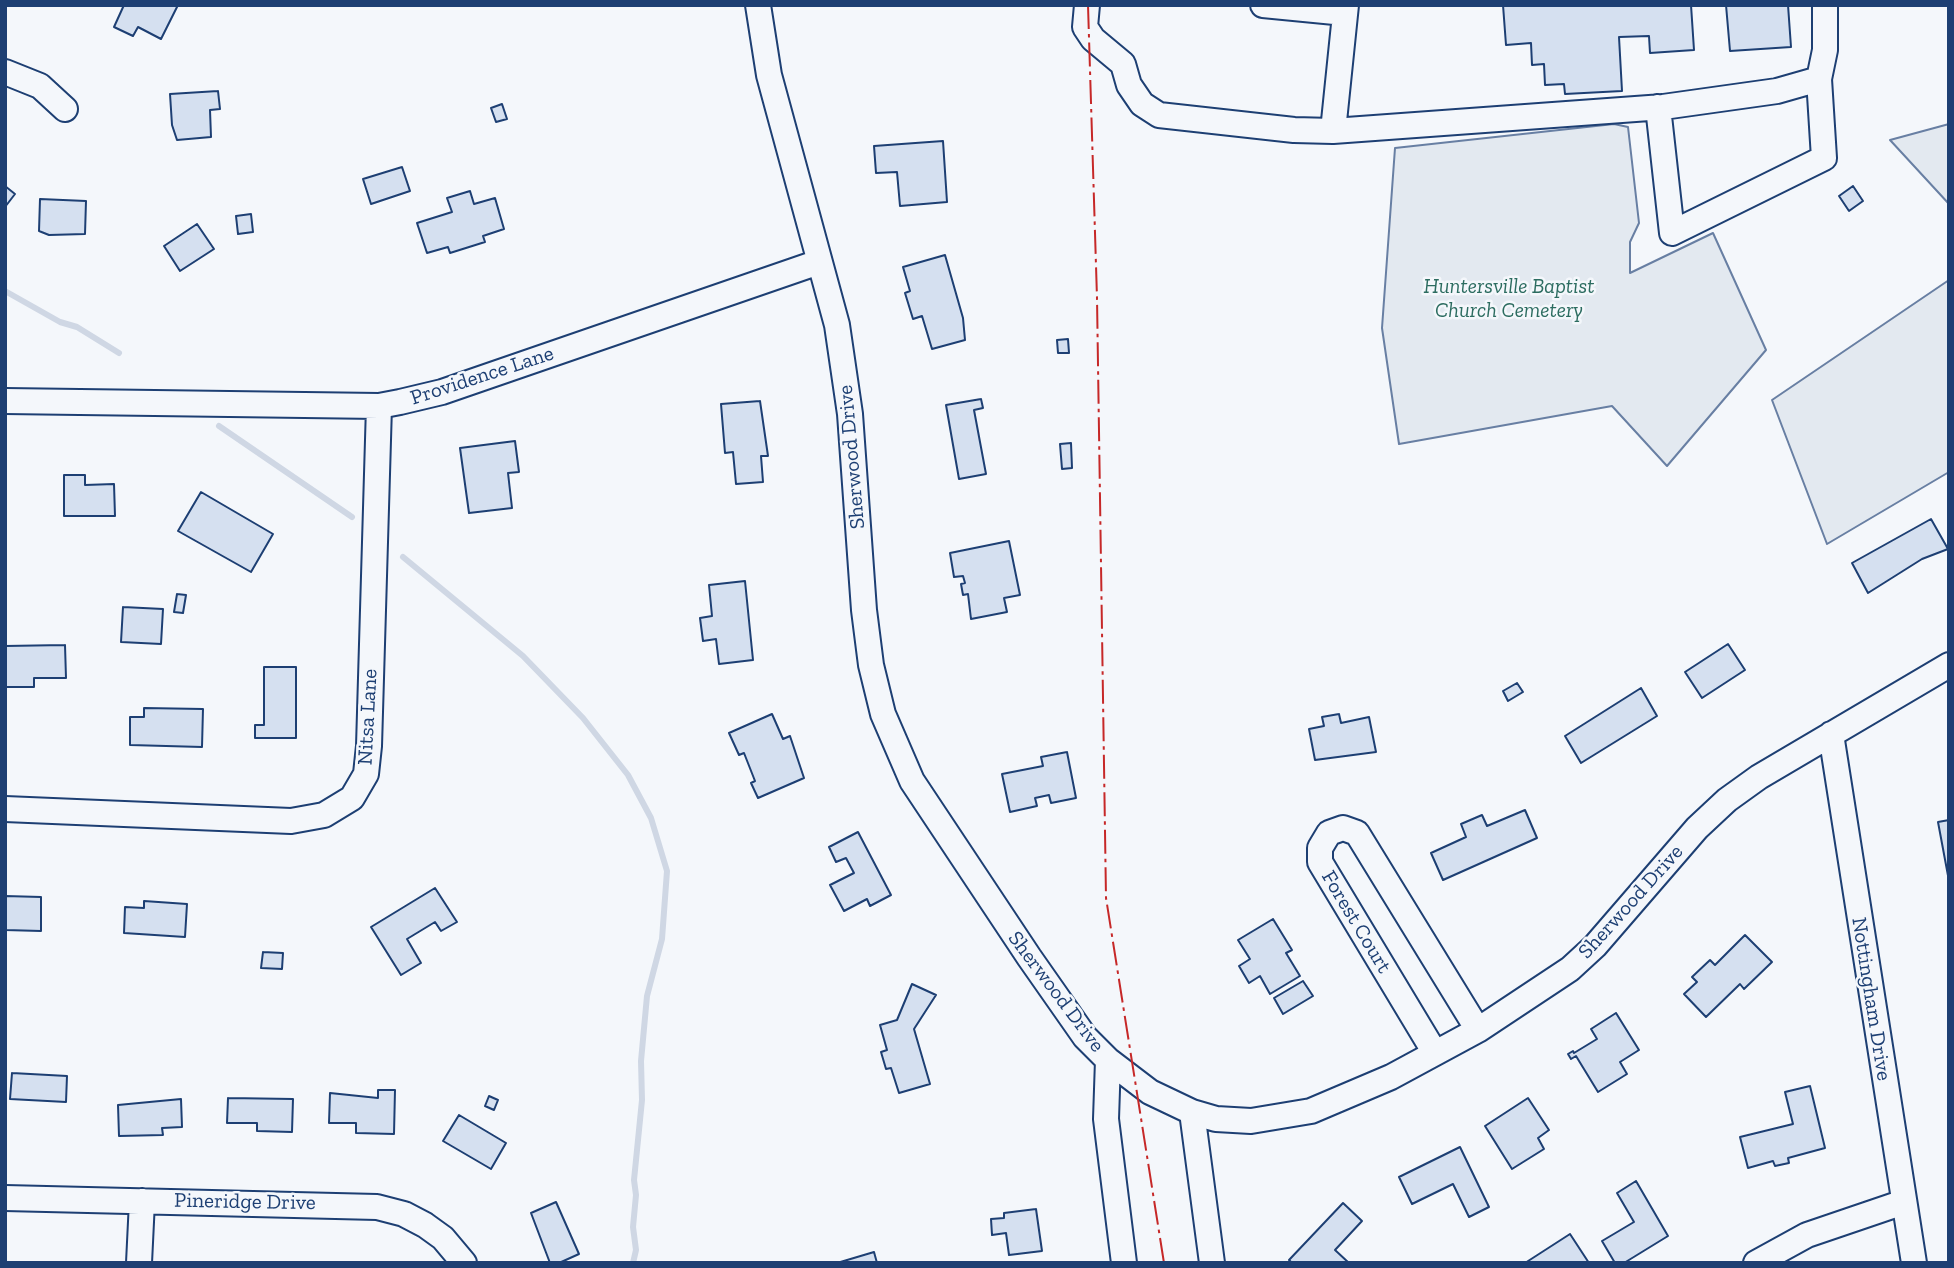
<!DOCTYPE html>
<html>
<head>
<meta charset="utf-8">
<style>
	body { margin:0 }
	#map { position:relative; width:1954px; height:1268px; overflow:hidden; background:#f4f7fb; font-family:"Zilla Slab",serif }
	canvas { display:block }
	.frame { position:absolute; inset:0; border:7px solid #1d3f73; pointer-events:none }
</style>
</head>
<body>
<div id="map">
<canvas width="1954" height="1268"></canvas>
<div class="frame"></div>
</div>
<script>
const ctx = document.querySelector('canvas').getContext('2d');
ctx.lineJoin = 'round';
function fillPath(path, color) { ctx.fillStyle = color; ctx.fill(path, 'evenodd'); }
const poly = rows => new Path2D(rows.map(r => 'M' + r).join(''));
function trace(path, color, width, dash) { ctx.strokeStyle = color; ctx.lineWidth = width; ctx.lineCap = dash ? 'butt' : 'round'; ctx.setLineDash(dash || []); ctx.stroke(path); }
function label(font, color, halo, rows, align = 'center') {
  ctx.font = font + ' "Zilla Slab",serif'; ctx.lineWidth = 5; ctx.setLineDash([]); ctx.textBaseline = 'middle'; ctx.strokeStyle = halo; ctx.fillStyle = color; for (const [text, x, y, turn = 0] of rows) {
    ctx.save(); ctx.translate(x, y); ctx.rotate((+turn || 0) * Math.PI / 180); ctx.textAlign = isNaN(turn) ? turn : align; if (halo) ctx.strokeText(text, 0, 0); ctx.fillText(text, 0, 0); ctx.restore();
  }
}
const green = poly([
	[1614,124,1628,127,1639,223,1630,242,1630,273,1713,233,1766,350,1667,466,1612,406,1399,444,1382,328,1395,148,1614,124],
	[1949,124,1949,204,1890,140,1949,124],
	[1949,280,1949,472,1827,544,1772,400,1949,280]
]);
fillPath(green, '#e3e9f0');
trace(green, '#687fa3', 2);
trace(poly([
	[5,291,60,322,77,327,119,353],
	[219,426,352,517],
	[403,557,523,656,583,718,628,775,651,818,667,871,662,939,647,996,641,1061,642,1100,634,1180,636,1195,633,1227,636,1250,633,1263]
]), '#cfd7e4', 6);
const building = poly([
	[124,5,178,5,161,39,138,27,133,36,114,27,124,5],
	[1503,5,1691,5,1694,50,1650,53,1649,36,1619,37,1622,91,1565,94,1564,84,1545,85,1544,64,1532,65,1531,43,1506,45,1503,5],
	[1726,5,1788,5,1791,47,1730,51,1726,5],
	[218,91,220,109,210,110,211,137,177,140,172,125,170,94,218,91],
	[502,104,507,119,496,122,491,108,502,104],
	[943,141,947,202,900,206,897,172,876,173,874,146,943,141],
	[402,167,410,191,371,204,363,179,402,167],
	[5,186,15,194,5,207,5,186],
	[1853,186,1863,201,1849,211,1839,196,1853,186],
	[470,191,474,204,495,198,504,229,483,236,485,242,450,253,448,247,427,253,417,223,452,212,447,198,470,191],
	[40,199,86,201,85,234,49,235,39,231,40,199],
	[251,214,253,232,238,234,236,216,251,214],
	[197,224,214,249,180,271,164,246,197,224],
	[945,255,963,318,965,340,932,349,922,316,913,319,905,293,910,291,903,267,945,255],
	[1068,339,1069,353,1058,353,1057,340,1068,339],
	[981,399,983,408,974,410,986,474,959,479,946,405,981,399],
	[760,401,768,456,761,456,763,482,736,484,733,452,725,453,721,404,760,401],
	[515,441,519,472,508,473,512,508,469,513,460,448,515,441],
	[1071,443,1072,468,1062,469,1060,444,1071,443],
	[64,475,85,475,85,485,114,484,115,516,64,516,64,475],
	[201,492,273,534,251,572,178,531,201,492],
	[1931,519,1948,549,1922,559,1868,593,1852,563,1931,519],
	[1009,541,1020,595,1004,598,1007,612,971,619,968,594,963,595,961,584,965,583,963,576,954,577,950,553,1009,541],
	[745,581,753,660,719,664,716,639,703,641,700,618,712,616,709,585,745,581],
	[177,594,186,595,183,613,174,612,177,594],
	[123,607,163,609,161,644,121,642,123,607],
	[1728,644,1745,670,1702,698,1685,672,1728,644],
	[65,645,66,678,34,678,34,687,6,687,5,646,65,645],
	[264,667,296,667,296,738,255,738,255,725,264,725,264,667],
	[1517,683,1523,692,1508,701,1503,691,1517,683],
	[1641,688,1657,716,1581,763,1565,736,1641,688],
	[144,708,203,709,202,747,130,745,130,717,144,717,144,708],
	[772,714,783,739,790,736,804,778,758,798,751,783,755,781,744,753,739,755,729,733,772,714],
	[1339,714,1341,723,1369,717,1376,752,1315,760,1309,729,1324,726,1322,717,1339,714],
	[1067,752,1076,798,1051,803,1049,795,1035,798,1037,806,1010,812,1002,774,1043,766,1041,757,1067,752],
	[1525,810,1537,838,1443,880,1431,853,1466,837,1461,824,1482,815,1487,826,1525,810],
	[1949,820,1949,881,1938,822,1949,820],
	[858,832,891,895,870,906,867,899,844,911,830,885,854,873,846,858,836,862,829,847,858,832],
	[435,888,457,922,441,931,435,922,407,939,421,963,401,975,371,927,435,888],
	[5,896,41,897,41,931,5,930,5,896],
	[144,901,187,904,185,937,124,933,125,907,144,908,144,901],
	[1273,919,1292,950,1286,953,1300,976,1270,994,1260,976,1249,983,1239,966,1250,959,1238,940,1273,919],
	[1745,935,1772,962,1744,989,1740,984,1706,1017,1684,994,1697,982,1692,977,1710,960,1715,965,1745,935],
	[263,952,283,953,282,969,261,968,263,952],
	[1303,981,1313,996,1283,1014,1274,998,1303,981],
	[912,984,936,995,914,1029,930,1084,899,1093,891,1068,886,1069,881,1052,887,1050,880,1025,897,1020,912,984],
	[1616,1013,1639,1050,1620,1062,1627,1074,1598,1092,1576,1056,1571,1059,1568,1054,1573,1051,1574,1053,1597,1039,1591,1029,1616,1013],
	[12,1073,67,1076,66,1102,10,1099,12,1073],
	[1810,1086,1825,1148,1788,1158,1789,1163,1775,1166,1773,1161,1748,1168,1740,1137,1793,1124,1785,1092,1810,1086],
	[378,1090,395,1090,394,1134,356,1133,356,1123,329,1123,330,1093,378,1098,378,1090],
	[489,1096,498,1100,494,1110,485,1106,489,1096],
	[228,1098,293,1099,292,1132,257,1131,257,1123,227,1123,228,1098],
	[1528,1098,1549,1130,1538,1138,1544,1149,1512,1169,1485,1126,1528,1098],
	[181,1099,182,1127,162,1128,163,1135,119,1136,118,1105,181,1099],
	[459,1115,506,1143,491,1169,443,1141,459,1115],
	[1460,1147,1489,1207,1469,1217,1453,1184,1412,1204,1399,1177,1460,1147],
	[1636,1181,1668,1236,1624,1263,1615,1263,1602,1241,1634,1222,1617,1193,1636,1181],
	[556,1202,579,1254,559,1263,550,1263,531,1213,556,1202],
	[1343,1203,1362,1221,1335,1250,1349,1263,1292,1263,1289,1260,1343,1203],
	[1036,1209,1042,1251,1009,1255,1006,1233,992,1235,991,1219,1004,1218,1004,1213,1036,1209],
	[1570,1234,1589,1263,1525,1263,1570,1234],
	[874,1252,877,1263,837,1263,874,1252]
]);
fillPath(building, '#d5e0f0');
trace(building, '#1d3f73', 2);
const minor = poly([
	[758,5,769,75,837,325,850,414,864,610,871,665,883,714,912,781,1029,957,1085,1037,1108,1060,1150,1092,1192,1112,1216,1119,1251,1121,1311,1111,1391,1077,1478,1030,1570,969,1595,946,1697,828,1727,800,1759,777,1949,665],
	[1087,5,1085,27,1093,39,1123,64,1129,85,1142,104,1159,115,1294,130,1333,131],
	[1263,5,1345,13],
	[1346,5,1333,131,1663,107,1777,91,1819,79,1825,50,1825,5],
	[5,72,40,86,65,109],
	[1658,107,1672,233,1824,158,1819,79],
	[5,401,379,406,400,402,442,392,819,262],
	[1831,734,1914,1263],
	[5,809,291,821,324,815,352,798,366,774,369,746,379,406],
	[1435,1053,1320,862,1320,848,1329,833,1343,828,1357,833,1478,1030],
	[1108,1060,1106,1119,1124,1263],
	[1192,1112,1212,1263],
	[5,1198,377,1207,404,1214,425,1225,443,1238,464,1263],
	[139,1263,142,1201],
	[1756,1263,1807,1235,1904,1202]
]);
trace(minor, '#1d3f73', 28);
trace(minor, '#f4f7fb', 24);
trace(poly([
	[1088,5,1097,298,1106,898,1164,1263]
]), '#c62828', 2, [24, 5, 3.5, 5]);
label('italic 21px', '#2c6c60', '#f4f7fb', [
	["Huntersville Baptist",1509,287],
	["Church Cemetery",1509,311]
]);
label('21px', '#1d3f73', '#f4f7fb', [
	["Providence Lane",482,376,-18],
	["Sherwood Drive",852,457,-95],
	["Nitsa Lane",368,717,-87],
	["Sherwood Drive",1631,902,-48],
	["Forest Court",1356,922,59],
	["Sherwood Drive",1056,992,53],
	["Nottingham Drive",1871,999,81],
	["Pineridge Drive",245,1202,1]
]);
</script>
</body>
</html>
